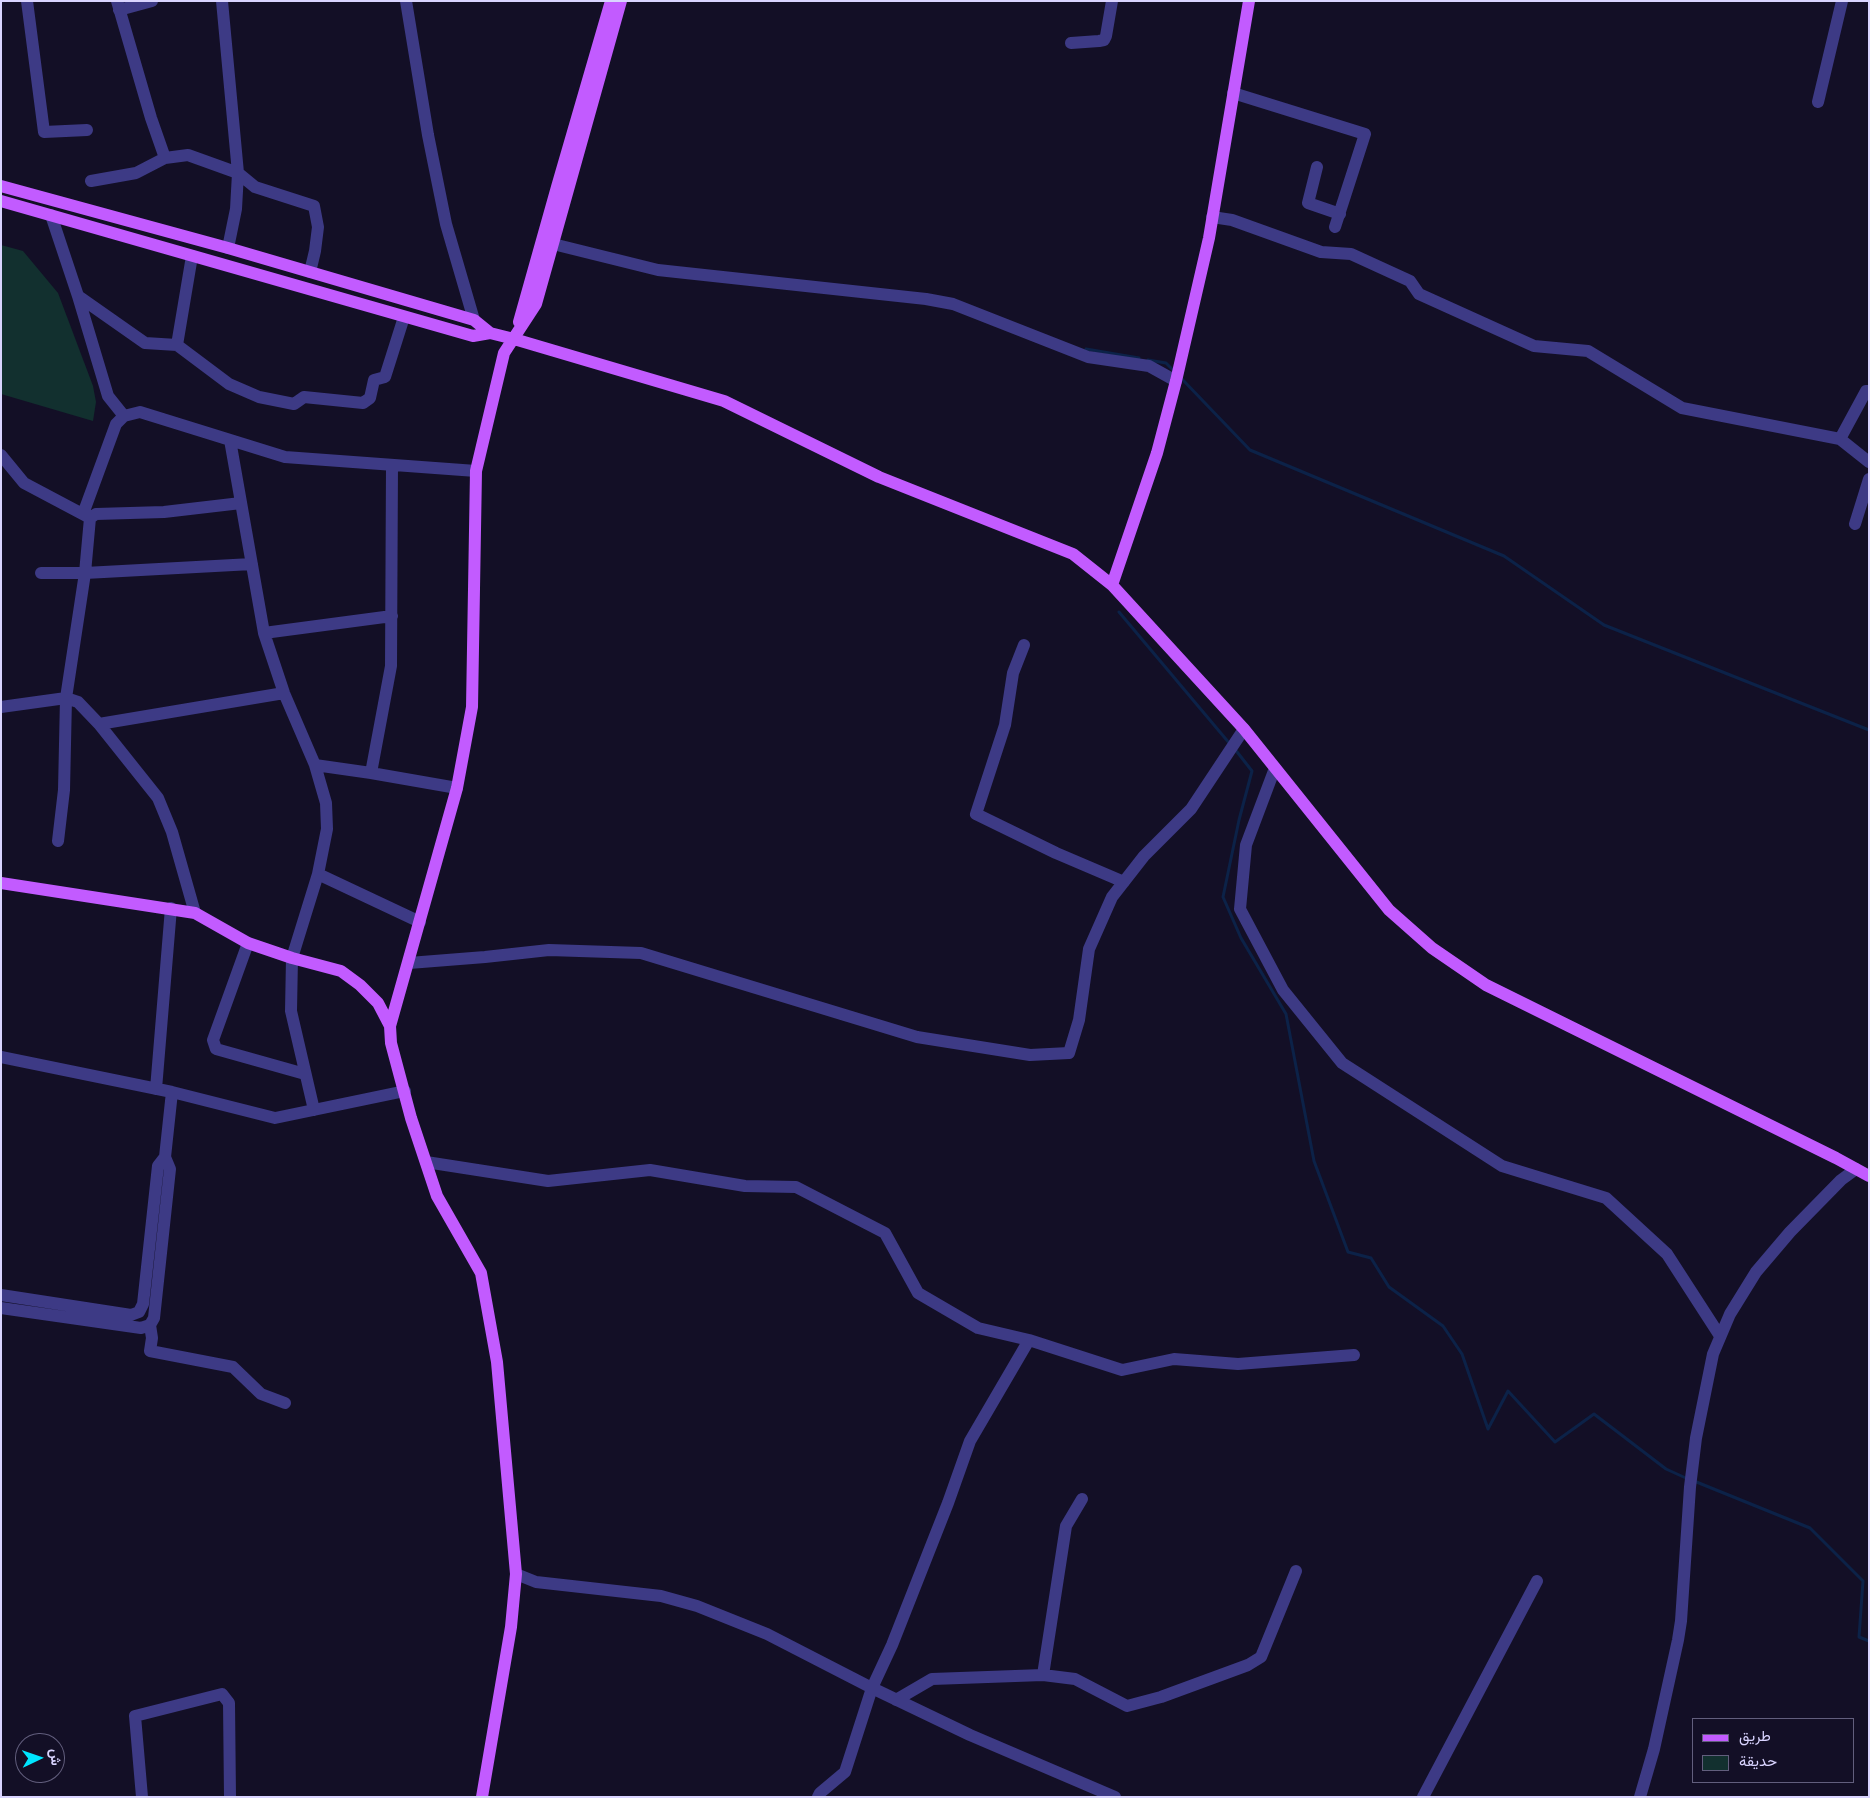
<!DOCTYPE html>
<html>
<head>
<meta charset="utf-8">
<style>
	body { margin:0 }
	#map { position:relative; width:1870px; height:1798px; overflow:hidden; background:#130f26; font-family:Overpass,Vazirmatn,sans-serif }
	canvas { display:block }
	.frame { position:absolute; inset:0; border:2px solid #d9d4ff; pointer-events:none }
	.legend { position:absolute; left:1692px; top:1718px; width:162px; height:65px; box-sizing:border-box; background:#130f26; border:1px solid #625e7d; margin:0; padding:6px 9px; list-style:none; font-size:15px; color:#d9d4ff }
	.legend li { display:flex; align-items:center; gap:10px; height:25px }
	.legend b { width:25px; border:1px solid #625e7d }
	.north { position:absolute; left:15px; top:1733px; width:50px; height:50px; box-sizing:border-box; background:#130f26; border:1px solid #625e7d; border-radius:50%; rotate:87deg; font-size:14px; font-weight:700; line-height:20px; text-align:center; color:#d9d4ff }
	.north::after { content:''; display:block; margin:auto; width:18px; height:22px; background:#00e5ff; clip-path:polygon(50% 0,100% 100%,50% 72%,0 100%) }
</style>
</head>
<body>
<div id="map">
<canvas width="1870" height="1798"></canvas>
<div class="frame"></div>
<ul class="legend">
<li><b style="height:6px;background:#c25bff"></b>طريق</li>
<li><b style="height:14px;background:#12302f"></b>حديقة</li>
</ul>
<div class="north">ش</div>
</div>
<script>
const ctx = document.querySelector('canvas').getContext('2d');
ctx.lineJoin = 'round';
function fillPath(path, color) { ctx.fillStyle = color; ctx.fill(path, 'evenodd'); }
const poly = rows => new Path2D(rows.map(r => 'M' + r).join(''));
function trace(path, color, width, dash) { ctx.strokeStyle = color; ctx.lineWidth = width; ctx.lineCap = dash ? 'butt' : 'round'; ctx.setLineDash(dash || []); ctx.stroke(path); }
fillPath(poly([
	[1,245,23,251,58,293,93,386,96,402,93,421,1,394]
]), '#12302f');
trace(poly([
	[1086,349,1139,358],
	[1148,360,1166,363,1175,372],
	[1181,378,1250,450,1504,556,1604,625,1869,730],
	[1119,612,1230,744],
	[1234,748,1252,771,1239,820,1223,897,1241,938,1286,1014,1314,1161,1348,1252,1371,1258,1389,1287,1443,1326,1462,1354,1488,1429,1508,1391,1555,1442,1594,1414,1666,1469,1688,1479],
	[1694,1481,1810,1528,1863,1581,1859,1637,1869,1641]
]), '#0c2248', 3);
trace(poly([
	[27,1,44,132,87,130],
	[117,1,151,118,165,158,188,155,238,173,255,187,314,206,318,227,315,251,310,272],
	[222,1,238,173,236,209,228,248],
	[406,1,428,135,446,224,474,320],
	[119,10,152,1],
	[1071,43,1099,41,1104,40,1106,36,1112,1],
	[1233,93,1365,134,1335,227],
	[1818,102,1842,1],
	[1317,167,1308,203,1340,214],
	[91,181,136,173,165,158],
	[51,215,78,296,108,396,124,416],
	[1212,217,1232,220,1321,252,1351,254,1410,281,1419,294,1534,346,1588,351,1682,408,1840,439],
	[553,244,658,270,926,299,953,304,1088,357,1149,366,1176,381],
	[78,296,145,343,177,345,229,384,259,397,294,404,304,397,363,403,370,398,374,380,385,377,404,317],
	[177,345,192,256],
	[1869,391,1866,391,1840,439,1869,462],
	[230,440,264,633,284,693,315,765,326,803,327,829,318,874,292,958,291,1011,314,1110],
	[1,455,24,483,90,518,85,573,66,698,78,702,99,724,158,798,172,832,195,913],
	[83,514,116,424,124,416,140,412,285,457,476,471],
	[90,518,96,514,164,512,241,503],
	[1855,524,1869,479],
	[41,573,85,573,252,564],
	[264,633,392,616],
	[1024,645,1013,673,1005,725,976,814,1056,853,1124,882],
	[1,707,66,698,64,790,58,841],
	[99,724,284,693],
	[315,765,371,773,457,788],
	[1275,768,1246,845,1240,909,1283,990,1342,1063,1502,1166,1606,1198,1667,1254,1720,1336],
	[371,773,391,666,392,465],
	[318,874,420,922],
	[248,943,213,1040,216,1049,305,1074],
	[409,963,485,957,549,950,641,953,917,1037,1030,1055,1069,1053,1079,1020,1089,949,1112,897,1144,856,1191,809,1244,729],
	[1,1057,172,1092,275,1118,405,1091],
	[156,1089,171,908],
	[426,1162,548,1181,650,1170,745,1186,796,1187,885,1233,918,1293,978,1328,1029,1340,1122,1370,1174,1359,1238,1364,1354,1355],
	[1,1295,131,1315,139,1312,143,1304,158,1166,165,1157,172,1092],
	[1,1308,141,1328,150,1325,154,1318,170,1169,165,1157],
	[150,1325,152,1338,150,1351,233,1367,261,1394,285,1403],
	[516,1574,536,1582,661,1596,697,1606,767,1634,872,1688,970,1735,1115,1797],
	[1043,1675,1066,1526,1082,1499],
	[896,1700,932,1679,1043,1675,1075,1679,1127,1706,1161,1697,1248,1665,1261,1657,1296,1571],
	[142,1797,135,1716,222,1694,229,1703,230,1797],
	[818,1797,820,1793,845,1772,872,1688,892,1645,948,1503,970,1441,1029,1340],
	[1423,1797,1537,1581],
	[1640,1797,1654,1749,1678,1640,1681,1621,1690,1487,1696,1438,1713,1354,1730,1314,1756,1272,1790,1232,1841,1180,1856,1169]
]), '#3d3a85', 12);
trace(poly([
	[1,186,228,248,474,320,490,333,514,339,724,401,879,477,1073,554,1112,585,1244,729,1389,910,1432,948,1486,985,1836,1158,1869,1176],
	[1,201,473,336,490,333],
	[519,322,557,187,611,1],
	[1112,585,1157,453,1176,381,1209,238,1249,1],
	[1,883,195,913,248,943,292,958,341,971,360,985,378,1003,390,1026],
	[482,1797,511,1627,516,1574,497,1362,481,1273,437,1196,411,1118,391,1043,390,1026,457,788,472,707,476,471,504,353,536,304,621,1]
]), '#c25bff', 12);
</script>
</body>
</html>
